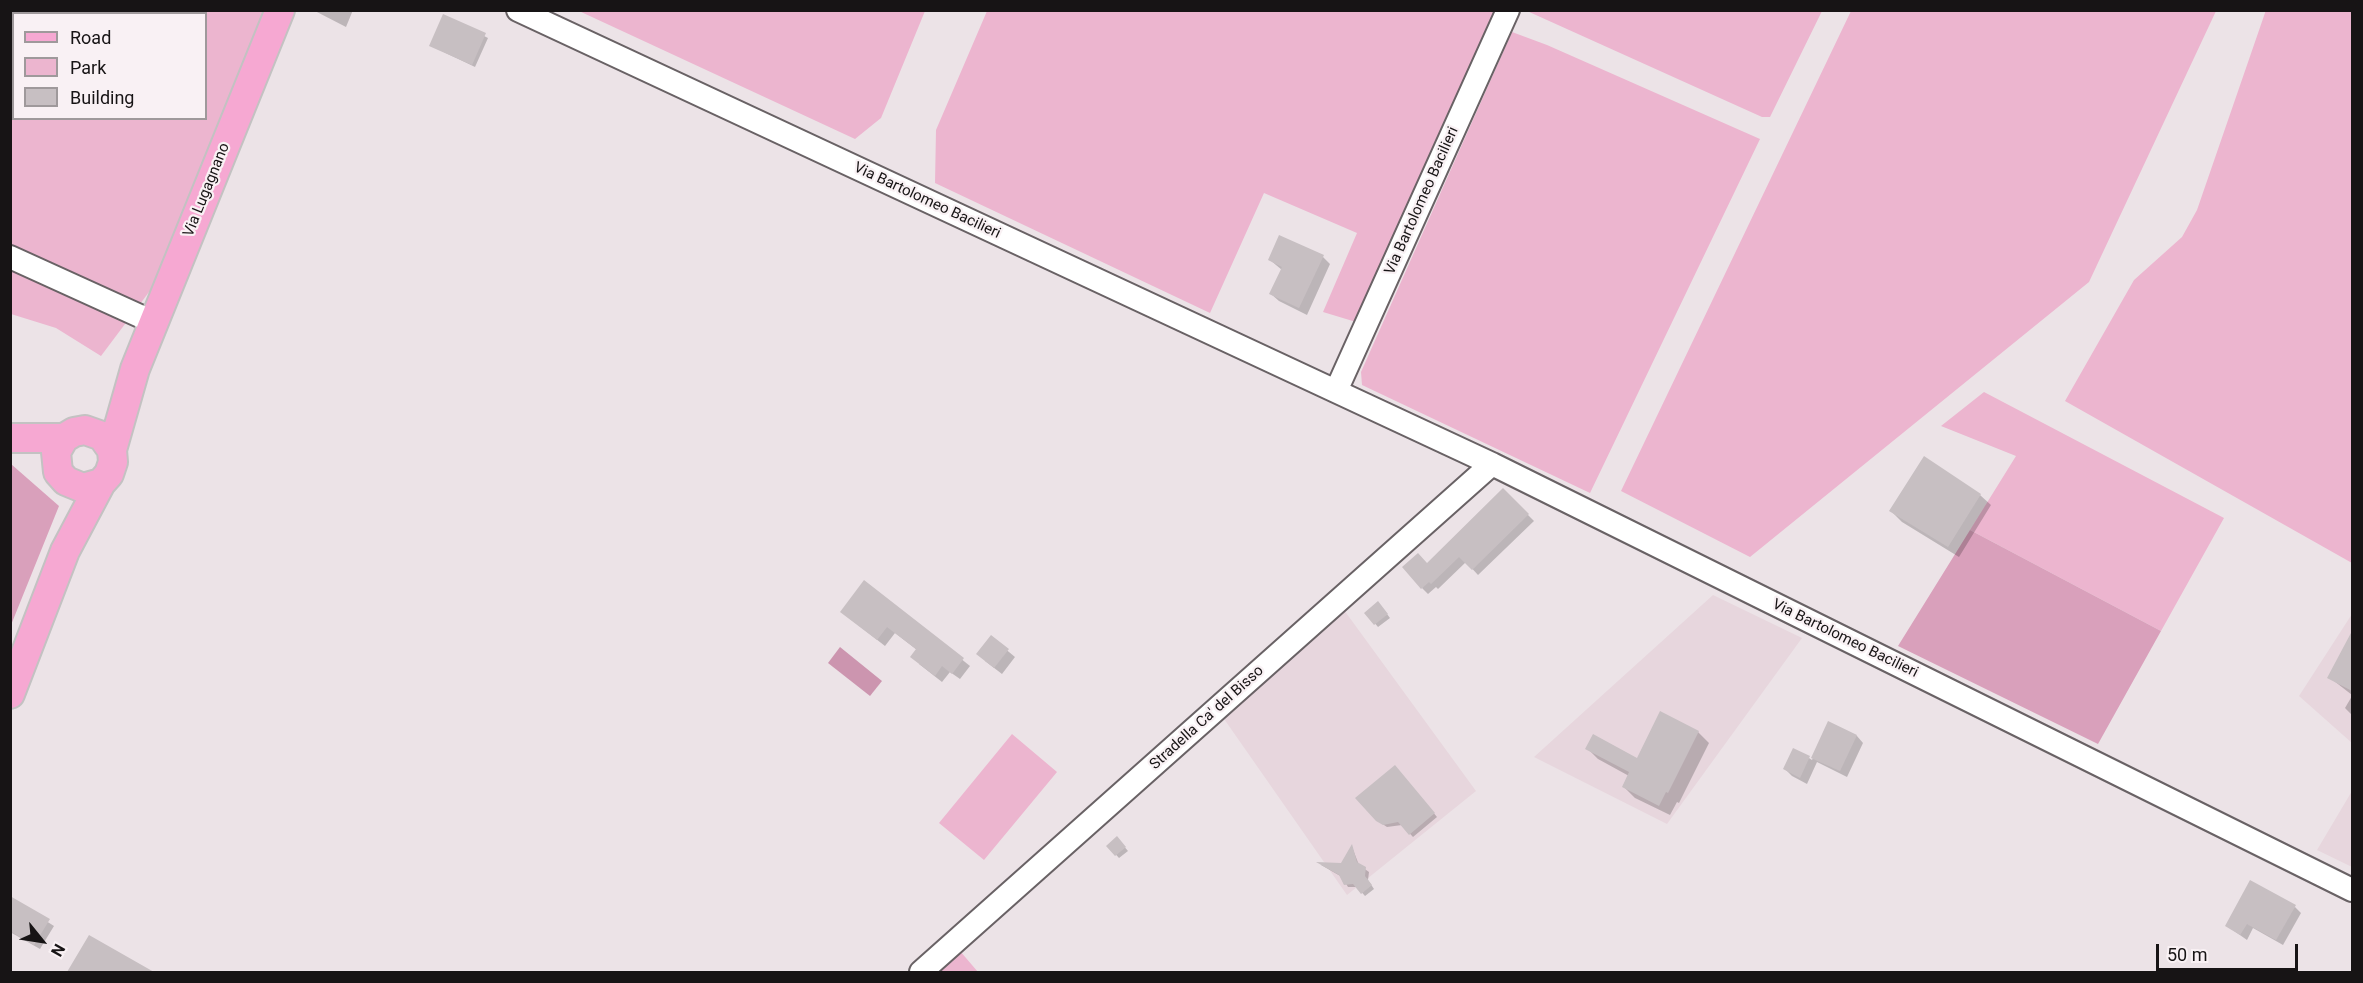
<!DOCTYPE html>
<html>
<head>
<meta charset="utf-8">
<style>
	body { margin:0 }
	#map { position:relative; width:2363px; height:983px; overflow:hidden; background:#ece3e7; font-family:Roboto,sans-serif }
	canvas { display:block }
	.frame { position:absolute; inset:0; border:12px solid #171415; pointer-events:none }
	.legend { position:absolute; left:12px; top:12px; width:195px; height:108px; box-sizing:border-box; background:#f9f1f4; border:2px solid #9f999b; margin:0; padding:8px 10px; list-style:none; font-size:18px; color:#171415 }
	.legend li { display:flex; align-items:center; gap:12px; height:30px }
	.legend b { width:30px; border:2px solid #9f999b }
	.north { position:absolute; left:12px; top:911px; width:60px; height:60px; -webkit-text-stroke:4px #f9f1f4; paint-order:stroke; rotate:120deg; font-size:16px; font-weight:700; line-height:24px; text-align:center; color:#171415 }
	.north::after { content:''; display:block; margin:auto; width:21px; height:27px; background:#171415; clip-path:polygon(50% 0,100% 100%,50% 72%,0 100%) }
	.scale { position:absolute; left:2156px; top:944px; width:142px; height:27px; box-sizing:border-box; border:3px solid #171415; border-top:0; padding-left:8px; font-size:18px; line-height:21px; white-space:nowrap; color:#171415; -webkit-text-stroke:4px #f9f1f4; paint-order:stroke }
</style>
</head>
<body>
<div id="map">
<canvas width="2363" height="983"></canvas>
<div class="frame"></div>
<ul class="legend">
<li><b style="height:8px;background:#f6a8d2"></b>Road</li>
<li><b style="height:16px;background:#ecb5cf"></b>Park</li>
<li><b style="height:16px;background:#c7bfc2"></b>Building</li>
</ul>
<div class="north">N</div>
<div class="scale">50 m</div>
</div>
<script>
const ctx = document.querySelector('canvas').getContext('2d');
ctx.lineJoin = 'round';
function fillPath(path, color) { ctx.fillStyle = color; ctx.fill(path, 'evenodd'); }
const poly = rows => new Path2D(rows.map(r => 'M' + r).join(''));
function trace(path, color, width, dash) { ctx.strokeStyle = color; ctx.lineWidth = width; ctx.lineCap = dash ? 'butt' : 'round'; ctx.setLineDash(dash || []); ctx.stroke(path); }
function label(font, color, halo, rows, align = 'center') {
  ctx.font = font + ' Roboto,sans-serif'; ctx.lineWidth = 4.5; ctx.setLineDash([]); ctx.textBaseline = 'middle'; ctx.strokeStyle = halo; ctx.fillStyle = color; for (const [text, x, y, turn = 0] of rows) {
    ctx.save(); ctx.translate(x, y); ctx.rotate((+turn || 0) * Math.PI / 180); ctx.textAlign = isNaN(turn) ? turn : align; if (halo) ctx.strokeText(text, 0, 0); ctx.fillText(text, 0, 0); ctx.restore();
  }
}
fillPath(poly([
	[1713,595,1802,638,1667,824,1534,757],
	[1344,610,1476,791,1347,895,1222,716],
	[2352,614,2352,743,2299,696],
	[2352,791,2352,867,2317,850]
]), '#e7d6dd');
fillPath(poly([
	[2266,10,2352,11,2352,563,2065,401,2134,280,2182,237,2197,210],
	[10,11,270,11,167,268,101,356,56,328,11,314],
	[14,14,206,14,206,118,14,118],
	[579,11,925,11,881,118,855,139],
	[987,11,1496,11,1356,322,1323,312,1357,233,1264,193,1210,313,935,183,936,130],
	[1527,11,1822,11,1770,117,1762,117],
	[1851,11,2216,11,2089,282,1750,557,1621,491],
	[1512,32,1547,45,1760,139,1590,493,1362,385,1361,372],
	[1984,392,2224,518,2161,631,1970,530,2016,456,1941,426],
	[1012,734,1057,772,984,860,939,823],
	[960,951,978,972,935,972]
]), '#ecb5cf');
fillPath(poly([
	[11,464,59,506,11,625],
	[1970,530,2161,631,2098,744,1898,646]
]), '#d9a0bb');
fillPath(poly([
	[840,647,882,681,870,696,828,663]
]), '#cc95af');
fillPath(poly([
	[313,10,353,10,346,27],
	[444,16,488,38,475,67,431,46],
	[1323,257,1330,264,1307,315,1279,301,1271,294,1282,270,1270,260],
	[1503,490,1534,521,1478,575,1466,562,1438,589,1436,587,1428,594,1422,588,1428,565],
	[1980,495,1991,505,1959,557,1902,522,1891,511],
	[865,582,970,666,960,679,950,672,942,682,919,664,917,650,895,633,885,646,849,618],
	[1381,606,1390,618,1378,627,1366,613],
	[2352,634,2352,695,2329,677],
	[991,637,1015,657,1002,674,985,661],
	[2352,696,2352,715,2345,708],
	[1661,713,1698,732,1709,743,1679,803,1677,802,1670,815,1635,798,1624,787,1629,776,1598,759,1587,748,1637,760],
	[1829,723,1857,736,1863,743,1847,777,1817,762,1807,784,1792,776,1785,769,1809,758,1812,760],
	[1398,770,1437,817,1413,837,1402,825,1387,827,1381,823],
	[1117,838,1128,851,1119,858,1108,846],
	[1352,847,1359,865,1369,872,1368,880,1374,889,1365,896,1357,887,1348,887,1342,877,1321,865,1342,864],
	[10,898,54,926,40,949,10,932],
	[2295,907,2301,913,2283,945,2253,928,2247,940,2227,926],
	[89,937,151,972,70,972]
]), '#0003');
fillPath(poly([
	[443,14,486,33,472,65,429,46],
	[1279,235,1324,255,1299,308,1269,294,1282,267,1268,260],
	[1924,456,1981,494,1948,547,1889,511],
	[1503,488,1529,514,1472,570,1459,557,1431,584,1429,582,1421,589,1402,567,1418,553,1427,563],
	[864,580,964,658,952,674,942,666,935,676,910,657,916,649,887,627,877,640,840,612],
	[1378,601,1388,614,1374,625,1364,613],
	[2352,631,2352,691,2327,678],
	[991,635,1009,649,994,668,976,654],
	[1660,711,1699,731,1668,793,1666,792,1659,806,1622,787,1629,772,1585,749,1593,734,1637,758],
	[1828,721,1857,735,1840,771,1811,758],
	[1793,748,1810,756,1800,778,1783,769],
	[1395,765,1435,813,1409,835,1398,822,1383,825,1376,821,1355,798],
	[1117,836,1126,847,1115,856,1106,846],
	[1352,844,1357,862,1366,867,1365,876,1372,885,1361,894,1353,884,1344,885,1339,875,1316,862,1341,863],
	[2250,880,2296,905,2276,940,2247,924,2240,935,2225,926],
	[10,896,50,919,34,945,10,931],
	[89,935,154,972,67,972]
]), '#c7bfc2');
const minor = poly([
	[518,10,1492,464,2352,890],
	[10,257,153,322],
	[1336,391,1508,10],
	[921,972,1492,464]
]);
const major = poly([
	[10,438,64,438],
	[101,483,83,488,66,481,58,472,56,452,64,438,74,432,85,430,102,436,112,450],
	[10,694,65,551,101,483,109,474,113,462,112,450,135,369,280,10]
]);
trace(minor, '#696265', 26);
trace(major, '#c3c2c2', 32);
trace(minor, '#fff', 22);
trace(major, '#f6a8d2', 28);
label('15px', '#171415', '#f9f1f4', [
	["Via Lugagnano",207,190,-68],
	["Via Bartolomeo Bacilieri",927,201,25],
	["Via Bartolomeo Bacilieri",1422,201,-66],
	["Via Bartolomeo Bacilieri",1845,639,26],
	["Stradella Ca' del Bisso",1207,718,-42]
]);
</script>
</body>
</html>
